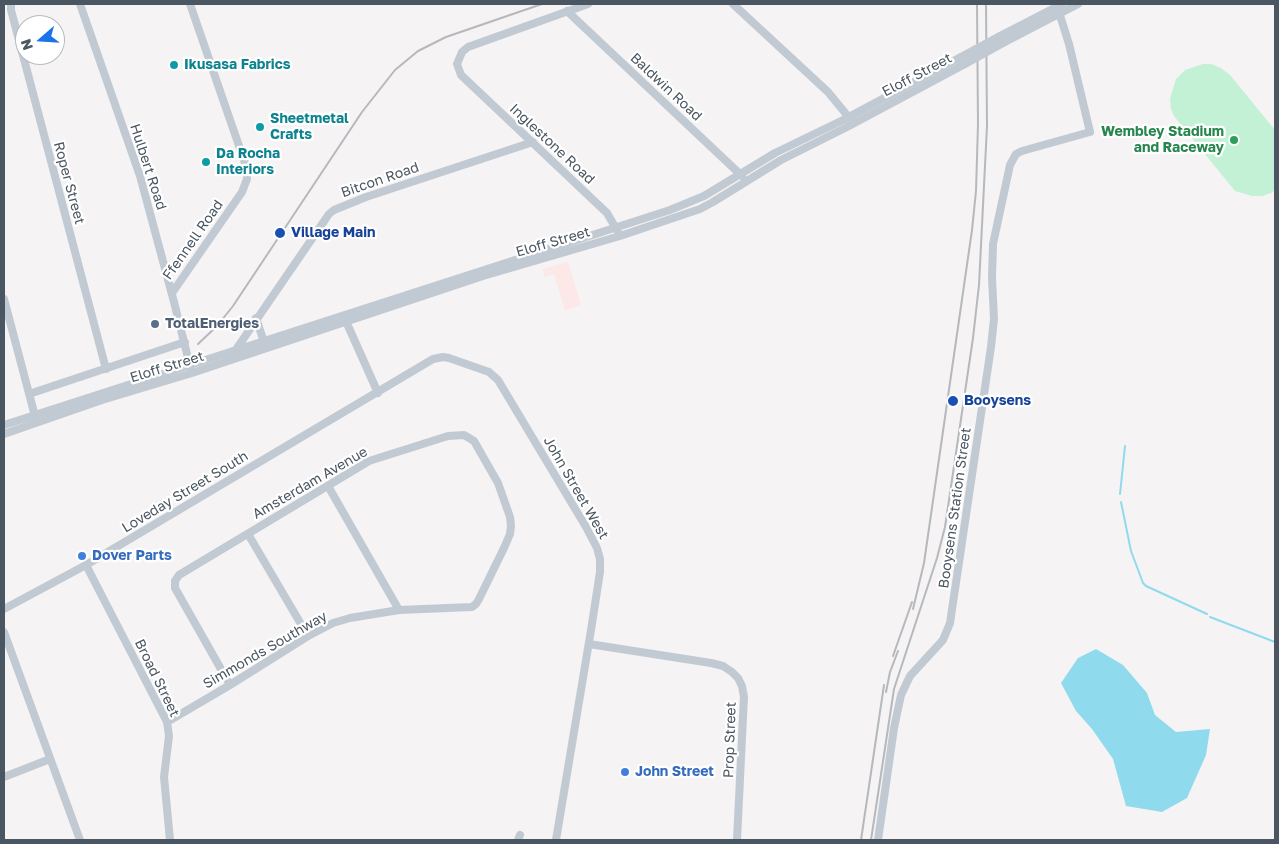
<!DOCTYPE html>
<html>
<head>
<meta charset="utf-8">
<style>
	body { margin:0 }
	#map { position:relative; width:1279px; height:844px; overflow:hidden; background:#f5f3f3; font-family:"Golos Text",sans-serif }
	canvas { display:block }
	.frame { position:absolute; inset:0; border:5px solid #4a5661; pointer-events:none }
	.north { position:absolute; left:15px; top:15px; width:50px; height:50px; box-sizing:border-box; background:#fff; border:1px solid #b7bbc0; border-radius:50%; rotate:251deg; font-size:14px; font-weight:700; line-height:20px; text-align:center; color:#4a5661 }
	.north::after { content:''; display:block; margin:auto; width:18px; height:22px; background:#1a73e8; clip-path:polygon(50% 0,100% 100%,50% 72%,0 100%) }
</style>
</head>
<body>
<div id="map">
<canvas width="1279" height="844"></canvas>
<div class="frame"></div>
<div class="north">N</div>
</div>
<script>
const ctx = document.querySelector('canvas').getContext('2d');
ctx.lineJoin = 'round';
function fillPath(path, color) { ctx.fillStyle = color; ctx.fill(path, 'evenodd'); }
const poly = rows => new Path2D(rows.map(r => 'M' + r).join(''));
function trace(path, color, width, dash) { ctx.strokeStyle = color; ctx.lineWidth = width; ctx.lineCap = dash ? 'butt' : 'round'; ctx.setLineDash(dash || []); ctx.stroke(path); }
function label(font, color, halo, rows, align = 'center') {
  ctx.font = font + ' "Golos Text",sans-serif'; ctx.lineWidth = 4.5; ctx.setLineDash([]); ctx.textBaseline = 'middle'; ctx.strokeStyle = halo; ctx.fillStyle = color; for (const [text, x, y, turn = 0] of rows) {
    ctx.save(); ctx.translate(x, y); ctx.rotate((+turn || 0) * Math.PI / 180); ctx.textAlign = isNaN(turn) ? turn : align; if (halo) ctx.strokeText(text, 0, 0); ctx.fillText(text, 0, 0); ctx.restore();
  }
}
fillPath(poly([
	[568,262,581,305,565,311,554,274,545,277,543,269]
]), '#fce8e6');
fillPath(poly([
	[1203,64,1211,64,1221,68,1230,75,1275,130,1275,190,1271,193,1262,196,1252,196,1235,191,1174,116,1171,109,1170,99,1176,79,1185,70]
]), '#c3f1d5');
fillPath(poly([
	[1096,649,1123,665,1147,693,1155,715,1176,732,1210,729,1206,755,1187,798,1162,812,1126,806,1113,759,1092,729,1076,711,1061,683,1078,658]
]), '#90daee');
trace(poly([
	[1120,494,1125,446],
	[1121,502,1131,551,1143,583,1146,586,1207,614],
	[1210,617,1275,642]
]), '#90daee', 2);
trace(poly([
	[11,4,11,10,106,369],
	[80,4,140,176,174,302,191,370],
	[588,4,468,47,462,52,457,64,461,75,607,213,618,232],
	[733,4,828,92,851,120],
	[567,11,742,176],
	[1000,36,1062,4],
	[1003,43,1078,4],
	[172,293,242,192,247,179,247,169,190,4],
	[4,299,36,420],
	[256,318,265,345],
	[345,319,378,393],
	[235,351,329,214,334,210,366,197,533,142],
	[29,394,185,342],
	[4,425,670,210,704,196,775,153,843,120,961,57],
	[4,434,102,400,192,373,483,276,620,236,700,209,713,202,781,160,847,127,965,64],
	[328,486,399,610],
	[248,534,308,636],
	[86,565,167,722,169,736,164,777,170,840],
	[4,609,86,565,433,359,443,357,449,358,489,372,498,380,586,527,597,548,600,559,600,572,591,630,556,840],
	[4,632,80,840],
	[589,644,711,663,723,666,732,672,738,678,742,686,744,697,737,840],
	[167,722,230,685,308,636,333,623,350,618,399,610,472,607,476,604,479,599,504,548,510,534,511,526,510,517,498,483,474,441,464,435,448,436,369,461,179,575,175,581,175,588,230,685],
	[4,777,50,759],
	[518,840,520,835],
	[878,840,894,728,901,695,910,676,943,640,950,623,991,347,994,319,992,278,993,244,1010,165,1016,154,1022,151,1090,132,1069,44,1057,6]
]), '#c1cad2', 8);
trace(poly([
	[198,344,217,326,233,306,362,112,395,70,418,51,446,37,542,4],
	[913,609,924,563,972,230,976,191,978,124,977,4],
	[893,656,912,602],
	[886,692,890,672,898,651],
	[861,840,884,685],
	[871,840,894,689,937,558,945,527,973,338,979,285,987,126,986,4]
]), '#b5b8bd', 2);
trace(poly([
	[961,57,1000,36],
	[965,64,1003,43]
]), '#c1cad2', 8);
for (const [x, y, r, color] of [
	[174,65,5,"#0f9aa8"],
	[260,127,5,"#0f9aa8"],
	[1234,140,5,"#2e9e5b"],
	[206,162,5,"#0f9aa8"],
	[280,233,6,"#1a4fb4"],
	[155,324,5,"#5c6f8a"],
	[953,401,6,"#1a4fb4"],
	[82,556,5,"#3f7fe0"],
	[625,772,5,"#3f7fe0"]
]) { const dot = new Path2D(); dot.arc(x, y, r, 0, 2 * Math.PI); ctx.fillStyle = color; ctx.fill(dot); trace(dot, '#fff', 2); }
label('bold 14px', '#0d838f', '#fff', [
	["Ikusasa Fabrics",184,65],
	["Sheetmetal",270,119],
	["Crafts",270,135],
	["Da Rocha",216,154],
	["Interiors",216,170]
], 'left');
label('14px', '#4a5661', '#fff', [
	["Eloff Street",917,75,-28],
	["Baldwin Road",666,87,43],
	["Inglestone Road",552,144,43],
	["Hulbert Road",148,167,72],
	["Bitcon Road",380,180,-19],
	["Roper Street",69,183,75],
	["Ffennell Road",193,240,-55],
	["Eloff Street",553,242,-16],
	["Eloff Street",167,367,-17],
	["Amsterdam Avenue",310,483,-30],
	["John Street West",576,488,60],
	["Loveday Street South",185,492,-31],
	["Booysens Station Street",955,508,-82],
	["Simmonds Southway",265,650,-30],
	["Broad Street",157,678,64],
	["Prop Street",730,740,-88]
]);
label('bold 14px', '#27864d', '#fff', [
	["Wembley Stadium",1224,132],
	["and Raceway",1224,148]
], 'right');
label('bold 14px', '#164399', '#fff', [
	["Village Main",291,233],
	["Booysens",964,401]
], 'left');
label('bold 14px', '#4e5e75', '#fff', [
	["TotalEnergies",165,324]
], 'left');
label('bold 14px', '#366cbe', '#fff', [
	["Dover Parts",92,556],
	["John Street",635,772]
], 'left');
</script>
</body>
</html>
